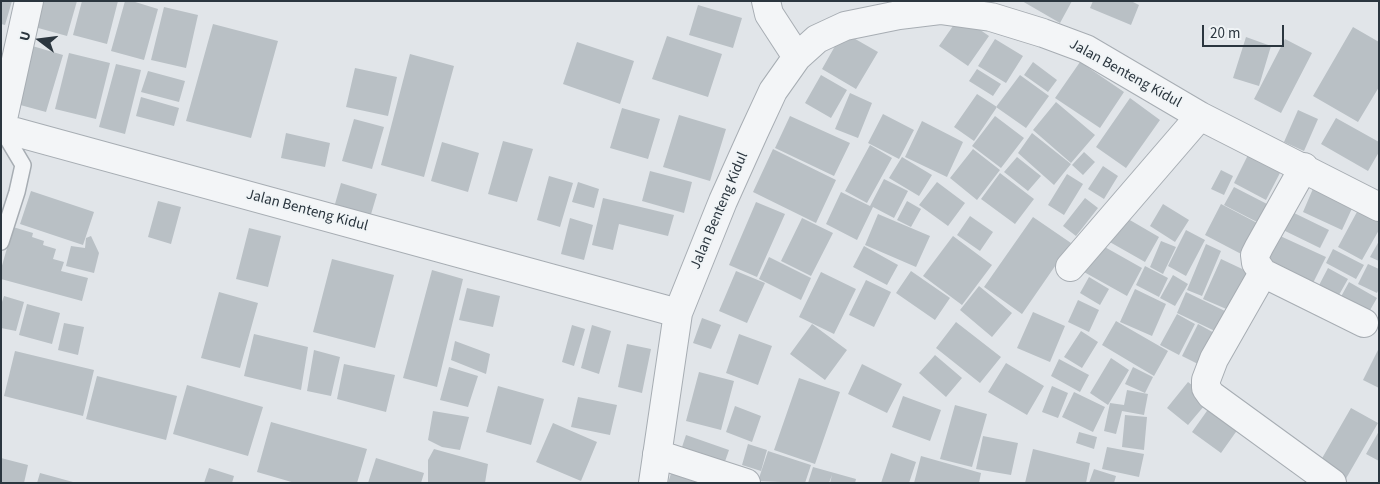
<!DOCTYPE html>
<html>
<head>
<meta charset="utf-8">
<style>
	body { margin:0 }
	#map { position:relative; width:1380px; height:484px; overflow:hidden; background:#e1e5e9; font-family:"Source Sans 3",sans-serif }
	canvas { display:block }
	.frame { position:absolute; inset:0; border:2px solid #2b363f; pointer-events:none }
	.north { position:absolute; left:15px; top:15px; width:50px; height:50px; -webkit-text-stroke:4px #f0f4f6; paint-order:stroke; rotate:285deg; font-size:14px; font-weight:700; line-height:20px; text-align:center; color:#2b363f }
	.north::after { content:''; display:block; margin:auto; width:18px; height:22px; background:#2b363f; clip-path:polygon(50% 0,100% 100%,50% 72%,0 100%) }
	.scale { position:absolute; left:1202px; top:25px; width:82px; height:22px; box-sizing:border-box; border:2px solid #2b363f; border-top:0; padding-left:6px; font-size:15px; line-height:18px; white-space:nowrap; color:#2b363f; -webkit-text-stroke:4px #f0f4f6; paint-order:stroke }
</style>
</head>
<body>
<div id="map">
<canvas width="1380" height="484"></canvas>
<div class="frame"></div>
<div class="north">U</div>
<div class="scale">20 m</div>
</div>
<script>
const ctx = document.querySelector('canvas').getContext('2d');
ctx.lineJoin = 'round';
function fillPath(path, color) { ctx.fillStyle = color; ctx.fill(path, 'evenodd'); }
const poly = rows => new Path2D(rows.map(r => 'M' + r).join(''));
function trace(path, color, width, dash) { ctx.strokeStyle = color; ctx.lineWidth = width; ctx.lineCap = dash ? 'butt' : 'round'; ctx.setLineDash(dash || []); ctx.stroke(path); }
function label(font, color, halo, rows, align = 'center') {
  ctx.font = font + ' "Source Sans 3",sans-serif'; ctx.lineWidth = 4; ctx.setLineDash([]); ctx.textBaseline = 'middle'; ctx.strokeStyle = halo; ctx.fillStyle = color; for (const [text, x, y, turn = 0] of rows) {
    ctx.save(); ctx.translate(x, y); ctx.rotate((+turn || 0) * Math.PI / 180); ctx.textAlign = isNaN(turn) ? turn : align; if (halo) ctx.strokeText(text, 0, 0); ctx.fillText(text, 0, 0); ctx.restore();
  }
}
fillPath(poly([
	[1,1,12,1,5,25,1,24],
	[37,1,77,1,67,36,31,26],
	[82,1,118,1,107,44,73,35],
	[125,1,132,1,158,9,144,60,111,51],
	[1022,1,1072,1,1060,23],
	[1093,1,1131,1,1139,5,1131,25,1090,8],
	[698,5,742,18,733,48,689,35],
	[164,7,198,15,186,68,151,60],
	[960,16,989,36,968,66,939,46],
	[213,24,278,41,251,138,186,121],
	[1353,27,1379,42,1379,87,1358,122,1313,96],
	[843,32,878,52,856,89,822,69],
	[667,36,722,54,708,97,652,79],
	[1246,37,1271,46,1259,86,1233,78],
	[995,39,1023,56,1006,83,978,66],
	[1285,39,1312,53,1281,113,1254,99],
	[577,42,634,61,620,104,563,84],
	[29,45,63,55,46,112,13,103],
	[69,53,110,63,96,119,55,109],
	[410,54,454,66,424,177,381,165],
	[1033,62,1057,80,1048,92,1024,75],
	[1080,62,1124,92,1100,128,1055,98],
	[116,64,141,70,125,134,99,127],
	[355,68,397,77,388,116,346,107],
	[977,69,1001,84,993,96,969,81],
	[148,71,185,81,179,102,141,92],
	[821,75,847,90,831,118,805,103],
	[1020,75,1049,96,1026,128,996,107],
	[850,93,872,103,858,138,835,129],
	[977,94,997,107,974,141,954,127],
	[141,97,179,108,174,126,136,116],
	[1130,98,1160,120,1126,168,1096,147],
	[1056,102,1095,135,1071,163,1033,130],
	[622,108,660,119,648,159,610,148],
	[1298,110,1318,119,1304,151,1284,142],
	[883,114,914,130,899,159,868,143],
	[679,115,726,129,710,181,663,167],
	[790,116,850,143,834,176,775,148],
	[995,116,1024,138,1001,168,972,146],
	[1336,118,1379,142,1379,152,1368,171,1321,144],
	[354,119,384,127,372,169,342,161],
	[922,121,963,142,947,177,905,157],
	[286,133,330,143,325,167,281,158],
	[1032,133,1071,164,1054,185,1018,153],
	[503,141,533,149,517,202,488,194],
	[442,142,479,153,468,192,431,181],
	[870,145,892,158,867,203,845,191],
	[773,149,836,180,816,223,753,192],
	[973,149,1000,170,977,200,950,178],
	[1084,152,1095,162,1083,175,1072,165],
	[1249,153,1281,171,1266,200,1234,183],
	[902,157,932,175,919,196,889,178],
	[1017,157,1041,176,1028,191,1004,172],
	[1103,166,1118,176,1104,199,1088,189],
	[1221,170,1233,176,1224,195,1211,189],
	[650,171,692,182,684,213,642,201],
	[1000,173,1034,199,1015,224,981,199],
	[1067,174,1083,184,1064,215,1048,205],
	[549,176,573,183,560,227,537,220],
	[884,179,908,191,894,218,873,207,857,240,826,224,841,192,870,206],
	[578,182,599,189,594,208,572,202],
	[937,182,965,203,948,226,919,205],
	[341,183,377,194,369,221,333,211],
	[1315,184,1355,202,1342,230,1303,212],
	[1234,187,1267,204,1257,222,1224,205],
	[31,191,94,212,83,245,20,224],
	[603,198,674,215,668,236,619,224,613,250,592,245],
	[1085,198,1098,208,1076,236,1063,226],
	[158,201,181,207,171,244,148,237],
	[907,201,921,209,911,227,897,220],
	[756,202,785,214,757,277,729,265],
	[1163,204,1189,220,1175,242,1150,226],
	[1221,204,1261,225,1245,256,1205,235],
	[1358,210,1379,221,1379,230,1362,260,1338,247],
	[1290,211,1329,230,1320,248,1281,229],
	[878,214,930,236,916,267,865,245],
	[970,216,993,232,980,251,957,235],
	[1123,216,1159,237,1145,262,1108,241],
	[1033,217,1071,243,1022,314,984,287],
	[570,218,593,225,584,260,561,254],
	[802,218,833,233,811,276,781,261],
	[13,227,33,233,32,237,44,241,43,245,56,249,53,259,64,262,61,271,88,278,82,301,1,279,1,269],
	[249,228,281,236,268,287,236,279],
	[1186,230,1205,240,1186,276,1168,266],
	[1278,235,1326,257,1311,287,1265,264],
	[91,236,99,253,94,273,66,266,71,246,85,248,86,238],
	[953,236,992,265,962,305,923,276],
	[1161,241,1176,247,1163,274,1150,267],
	[1379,241,1379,261,1370,257],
	[1206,244,1221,251,1202,296,1187,290],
	[864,246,898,265,887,285,853,267],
	[1103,246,1142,268,1127,296,1084,272],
	[1333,249,1364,265,1356,279,1326,263],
	[769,257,811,278,801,300,759,279],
	[332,259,394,275,375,348,313,332],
	[1221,259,1255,275,1238,314,1203,299],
	[1368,264,1379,269,1379,289,1377,293,1358,284],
	[1145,266,1168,278,1159,297,1136,285],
	[1328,268,1348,279,1335,302,1316,291],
	[432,270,463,279,437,387,403,378],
	[736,271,765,283,747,323,719,311],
	[911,271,950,298,935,320,896,293],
	[821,272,856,289,834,334,799,317],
	[1173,275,1188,284,1175,306,1160,298],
	[1089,277,1109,289,1100,305,1080,293],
	[866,280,891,292,874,327,849,315],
	[1349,282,1377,298,1365,319,1337,304],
	[979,286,1012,313,992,337,960,310],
	[467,288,500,296,493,327,459,320],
	[1135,289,1166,304,1152,336,1120,322],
	[219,292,258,303,240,368,201,358],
	[1186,292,1227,312,1217,332,1177,313],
	[4,296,24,302,16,331,1,328,1,305],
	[1078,300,1099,310,1089,332,1068,322],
	[27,304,60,313,52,344,19,335],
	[1033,312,1065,326,1050,362,1017,348],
	[1177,314,1195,324,1179,355,1160,345],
	[702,318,721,325,711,349,693,343],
	[1116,321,1168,351,1154,376,1102,345],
	[956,322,1001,357,980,383,936,348],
	[64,323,84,327,78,355,58,350],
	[812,324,847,350,825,380,790,354],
	[1198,324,1218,335,1202,366,1182,356],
	[572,325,585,329,574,366,562,362],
	[592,325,611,331,599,374,581,368],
	[1081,331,1098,342,1082,368,1064,357],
	[254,334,308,347,301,390,244,376],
	[739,334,772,346,758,385,726,373],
	[455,341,490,354,486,374,451,360],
	[627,344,651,349,642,393,618,387],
	[1379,348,1379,388,1363,380],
	[314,350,340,357,331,396,307,391],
	[15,351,94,370,83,416,4,396],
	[935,355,962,378,946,397,919,373],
	[1111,358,1129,370,1108,405,1090,393],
	[1059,359,1089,375,1080,392,1051,376],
	[1006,363,1044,386,1027,415,988,392],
	[344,364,395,375,386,412,337,399],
	[862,364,902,384,887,413,848,394],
	[449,367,478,376,468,407,440,400],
	[1133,367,1153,377,1145,393,1125,384],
	[699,372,734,381,721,430,686,421],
	[97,376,177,396,166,440,86,419],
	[799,378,840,392,815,464,774,450],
	[1188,382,1210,399,1188,425,1167,408],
	[187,385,263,407,248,456,173,434],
	[498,386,544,399,531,445,486,432],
	[1052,386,1068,393,1058,418,1042,412],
	[1127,390,1148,394,1144,415,1122,411,1116,434,1104,431,1110,403,1124,405],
	[1074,392,1105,407,1093,432,1062,417],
	[903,396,941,410,930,441,892,427],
	[578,397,617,405,610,435,571,427],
	[1214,401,1243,422,1221,453,1192,432],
	[955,405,987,414,972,467,940,459],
	[735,406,761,416,752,442,726,432],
	[1351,408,1378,423,1344,482,1317,467],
	[433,411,469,417,460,450,442,447,428,440],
	[1125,415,1147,417,1144,450,1122,447],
	[271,422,367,449,357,483,295,483,257,472],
	[553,423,597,442,581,481,536,462],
	[1379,431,1379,461,1366,454],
	[1079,432,1097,437,1094,449,1076,443],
	[686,435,729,450,722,470,679,456],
	[983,436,1018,443,1011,475,976,469],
	[748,444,767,450,761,471,742,465],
	[1107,447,1144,454,1139,477,1102,469],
	[434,449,488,464,485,483,428,483,428,460],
	[1033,449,1090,463,1086,483,1025,483],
	[768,451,811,465,805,483,758,481],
	[891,453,916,462,909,483,881,483],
	[921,456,981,473,979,483,914,483],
	[1,458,28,465,24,483,1,483],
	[376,458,424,473,421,483,368,483],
	[673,467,701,483,668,483],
	[813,467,856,479,855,483,830,483,832,475,829,483,808,483],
	[209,468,234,476,232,483,204,483],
	[1094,469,1116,476,1114,483,1089,483],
	[40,473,73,482,73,483,37,483]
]), '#b9c0c5');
const service = poly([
	[1,242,17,192,23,165,1,128]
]);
const minor = poly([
	[766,1,769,14,797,57],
	[1,128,678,313,723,201,754,132,773,91,797,57,817,39,845,26,899,15,940,10,991,17,1043,33,1086,49,1200,116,1379,207],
	[1,128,29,1],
	[1304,167,1259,247,1255,255,1256,263,1263,273,1364,323],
	[1070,267,1200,116],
	[1263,273,1214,359,1206,380,1206,388,1211,395,1332,483],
	[657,454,746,483],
	[653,483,678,313]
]);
trace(service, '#a7adb3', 18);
trace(minor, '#a7adb3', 30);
trace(service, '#f3f5f7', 15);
trace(minor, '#f3f5f7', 28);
label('15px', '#2b363f', '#f0f4f6', [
	["Jalan Benteng Kidul",1125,74,29],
	["Jalan Benteng Kidul",307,211,15],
	["Jalan Benteng Kidul",720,211,-67]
]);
</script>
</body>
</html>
